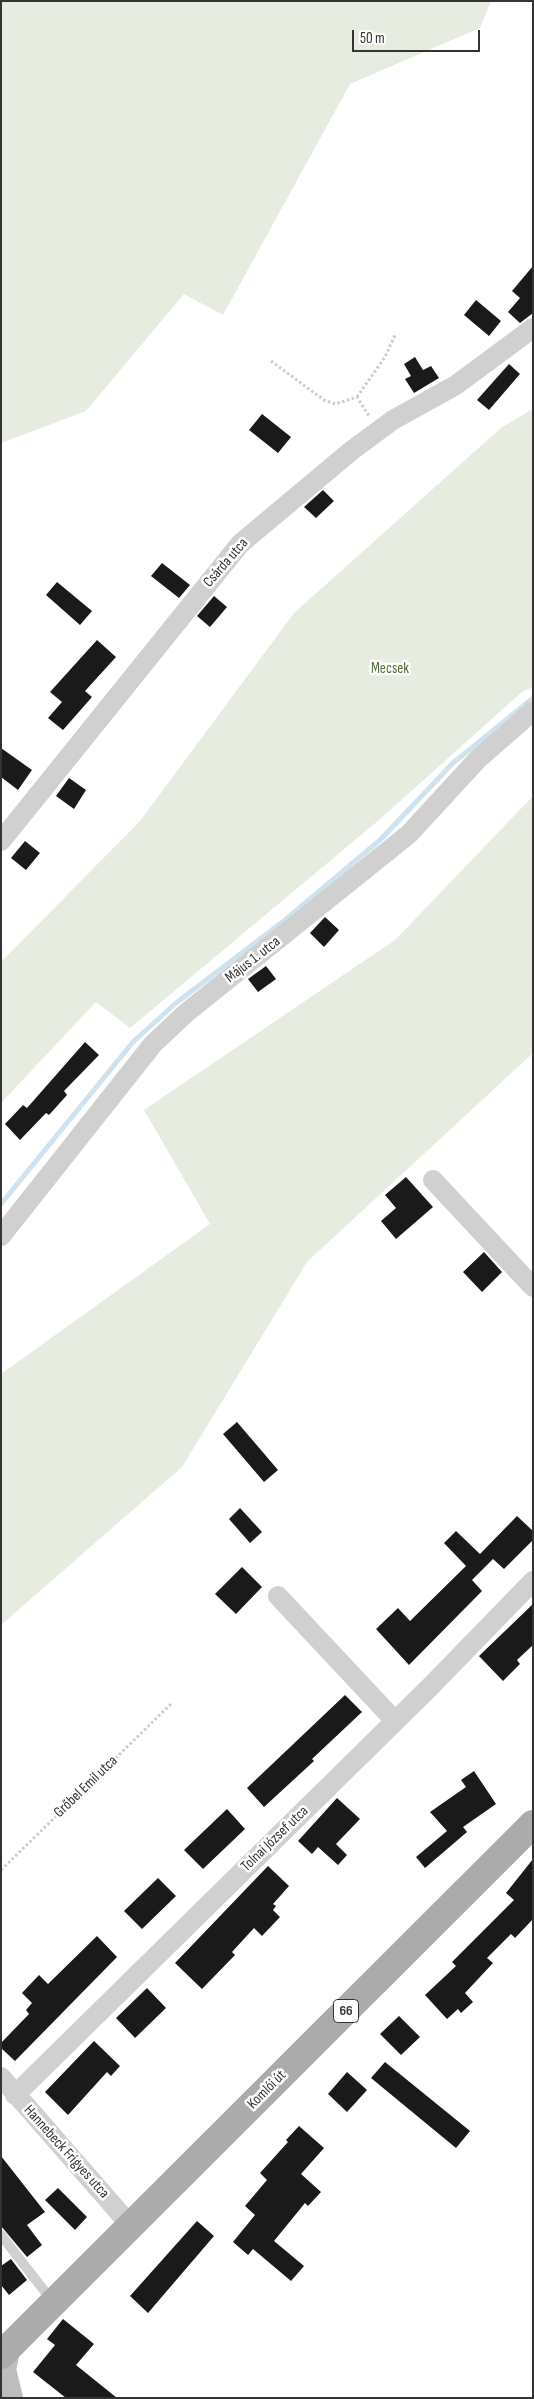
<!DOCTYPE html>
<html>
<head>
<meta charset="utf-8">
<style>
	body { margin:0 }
	#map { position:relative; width:534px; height:2399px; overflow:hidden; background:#fff; font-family:"Sofia Sans Condensed",sans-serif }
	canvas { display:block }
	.frame { position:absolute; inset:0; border:2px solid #333; pointer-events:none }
	.scale { position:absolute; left:352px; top:30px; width:128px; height:22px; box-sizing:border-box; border:2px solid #333; border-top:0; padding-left:6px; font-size:15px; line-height:18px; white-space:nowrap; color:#333; -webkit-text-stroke:4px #fff; paint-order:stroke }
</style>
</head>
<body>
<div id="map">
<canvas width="534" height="2399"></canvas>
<div class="frame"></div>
<div class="scale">50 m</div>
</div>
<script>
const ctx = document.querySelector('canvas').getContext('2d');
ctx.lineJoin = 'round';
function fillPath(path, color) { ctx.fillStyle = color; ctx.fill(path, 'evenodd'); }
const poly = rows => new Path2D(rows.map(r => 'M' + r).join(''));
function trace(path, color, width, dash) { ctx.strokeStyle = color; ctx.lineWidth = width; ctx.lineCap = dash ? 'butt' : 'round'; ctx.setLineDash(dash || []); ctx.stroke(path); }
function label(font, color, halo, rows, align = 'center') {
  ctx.font = font + ' "Sofia Sans Condensed",sans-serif'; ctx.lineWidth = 5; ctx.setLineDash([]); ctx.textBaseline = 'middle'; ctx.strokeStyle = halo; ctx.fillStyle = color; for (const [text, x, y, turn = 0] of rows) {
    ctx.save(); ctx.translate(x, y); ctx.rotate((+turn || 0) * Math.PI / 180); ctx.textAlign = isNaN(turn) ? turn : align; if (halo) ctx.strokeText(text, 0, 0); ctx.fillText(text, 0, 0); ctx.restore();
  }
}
fillPath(poly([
	[1,1,491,1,480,28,350,84,223,315,184,294,86,411,1,443],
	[533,409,533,687,522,692,379,820,130,1028,96,1002,1,1103,1,962,140,821,294,613,502,427],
	[533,796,533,1053,307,1262,182,1467,1,1625,1,1374,210,1224,144,1110,395,940]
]), '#e6ecdf');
trace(poly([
	[1,1204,133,1042,176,1003,285,920,380,840,453,763,533,698]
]), '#cfe2ee', 5);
fillPath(poly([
	[533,266,533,313,520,323,508,312,520,298,512,291],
	[476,300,501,321,489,336,464,315],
	[415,357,423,370,431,366,439,378,414,393,405,379,411,376,404,364],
	[509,364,520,374,489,410,477,400],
	[262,414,291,437,278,453,249,430],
	[323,490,334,501,316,518,304,507],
	[162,563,190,585,179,598,151,576],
	[57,582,92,611,80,625,46,595],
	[214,596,227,607,210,627,197,616],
	[97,640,116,657,85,691,92,697,63,730,48,718,62,702,50,692],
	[1,748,32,770,18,790,1,777],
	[69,778,86,790,74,809,56,796],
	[25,841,40,853,26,870,11,858],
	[325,917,339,930,324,947,310,933],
	[266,966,276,979,258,992,248,979],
	[85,1042,99,1055,64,1091,67,1095,49,1115,46,1113,20,1140,5,1124,23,1105,27,1108],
	[406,1177,433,1207,396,1239,381,1221,396,1208,385,1195],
	[484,1252,502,1272,482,1292,463,1272],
	[237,1422,278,1470,264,1482,223,1434],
	[240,1508,262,1532,250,1543,229,1519],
	[517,1516,533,1531,533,1540,504,1569,493,1559,472,1580,482,1591,409,1665,376,1629,398,1608,410,1621,466,1566,444,1543,456,1531,480,1554],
	[242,1567,262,1587,236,1614,215,1594],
	[533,1604,533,1645,517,1660,520,1664,503,1681,479,1656],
	[345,1695,362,1712,312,1759,314,1761,264,1807,247,1788],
	[474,1771,496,1804,463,1827,467,1832,425,1868,416,1857,447,1831,430,1812,466,1787,461,1780],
	[337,1798,360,1819,336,1844,347,1855,338,1865,318,1847,312,1854,298,1841],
	[227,1809,245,1829,203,1869,184,1850],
	[533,1859,533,1919,515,1938,511,1934,487,1958,493,1963,465,1993,473,2002,461,2013,458,2009,447,2019,425,1995,456,1966,452,1962,514,1900,506,1893],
	[268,1866,289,1886,273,1904,276,1906,273,1910,280,1917,262,1936,254,1928,232,1952,235,1955,202,1989,175,1963],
	[158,1878,176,1896,142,1929,124,1911],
	[97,1936,117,1957,15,2061,1,2048,1,2043,29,2014,26,2010,32,2003,22,1993,39,1975,48,1984],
	[147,1988,166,2008,135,2038,116,2018],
	[399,2016,420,2037,401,2055,380,2034],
	[94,2041,120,2066,111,2076,107,2072,68,2115,45,2092],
	[385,2062,470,2131,456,2148,371,2078],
	[347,2072,367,2090,347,2112,328,2094],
	[299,2126,324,2148,301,2174,321,2192,308,2206,305,2203,274,2241,304,2266,291,2281,253,2249,248,2255,233,2242,255,2215,245,2206,267,2180,260,2173,288,2142,286,2140],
	[1,2156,45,2212,27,2225,42,2245,27,2257,1,2226],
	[58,2188,87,2217,75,2230,45,2200],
	[197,2221,214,2236,148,2313,130,2296],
	[11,2259,27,2280,9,2295,1,2285,1,2266],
	[63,2319,94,2344,76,2365,117,2398,66,2398,33,2372,55,2345,47,2339]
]), '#1a1a1a');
trace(poly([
	[271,361,324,400,335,404,357,397,369,416],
	[357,397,385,357,396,333],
	[1,1870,171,1704]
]), '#cdcdcd', 3, [2.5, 2.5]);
trace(poly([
	[1,2235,53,2302]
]), '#d0d0d0', 10);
trace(poly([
	[1,841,240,544,351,451,393,420,456,385,533,328],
	[433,1180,533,1287],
	[1,1236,153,1044,186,1013,409,834,478,759,533,711],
	[278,1596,395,1721],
	[1,2077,131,2226],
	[15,2095,430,1687,533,1581]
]), '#d0d0d0', 20);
trace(poly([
	[6,2350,2,2370,9,2398]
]), '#bdbdbd', 28);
trace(poly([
	[1,2355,533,1824]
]), '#ababab', 28);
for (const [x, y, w] of [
	[346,2011,25]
]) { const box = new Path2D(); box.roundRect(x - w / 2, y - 11.5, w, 23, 4); ctx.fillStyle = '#fff'; ctx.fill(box); trace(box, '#333', 1); }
label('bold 14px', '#333', null, [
	["66",346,2011]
]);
label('15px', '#333', '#fff', [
	["Csárda utca",226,563,-49],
	["Május 1. utca",253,960,-38],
	["Grőbel Emil utca",86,1787,-44],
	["Tolnai József utca",275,1839,-44],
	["Komlói út",267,2090,-45],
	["Hannebeck Frigyes utca",66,2152,48]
]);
label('15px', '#56703f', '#fff', [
	["Mecsek",390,669]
]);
</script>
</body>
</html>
